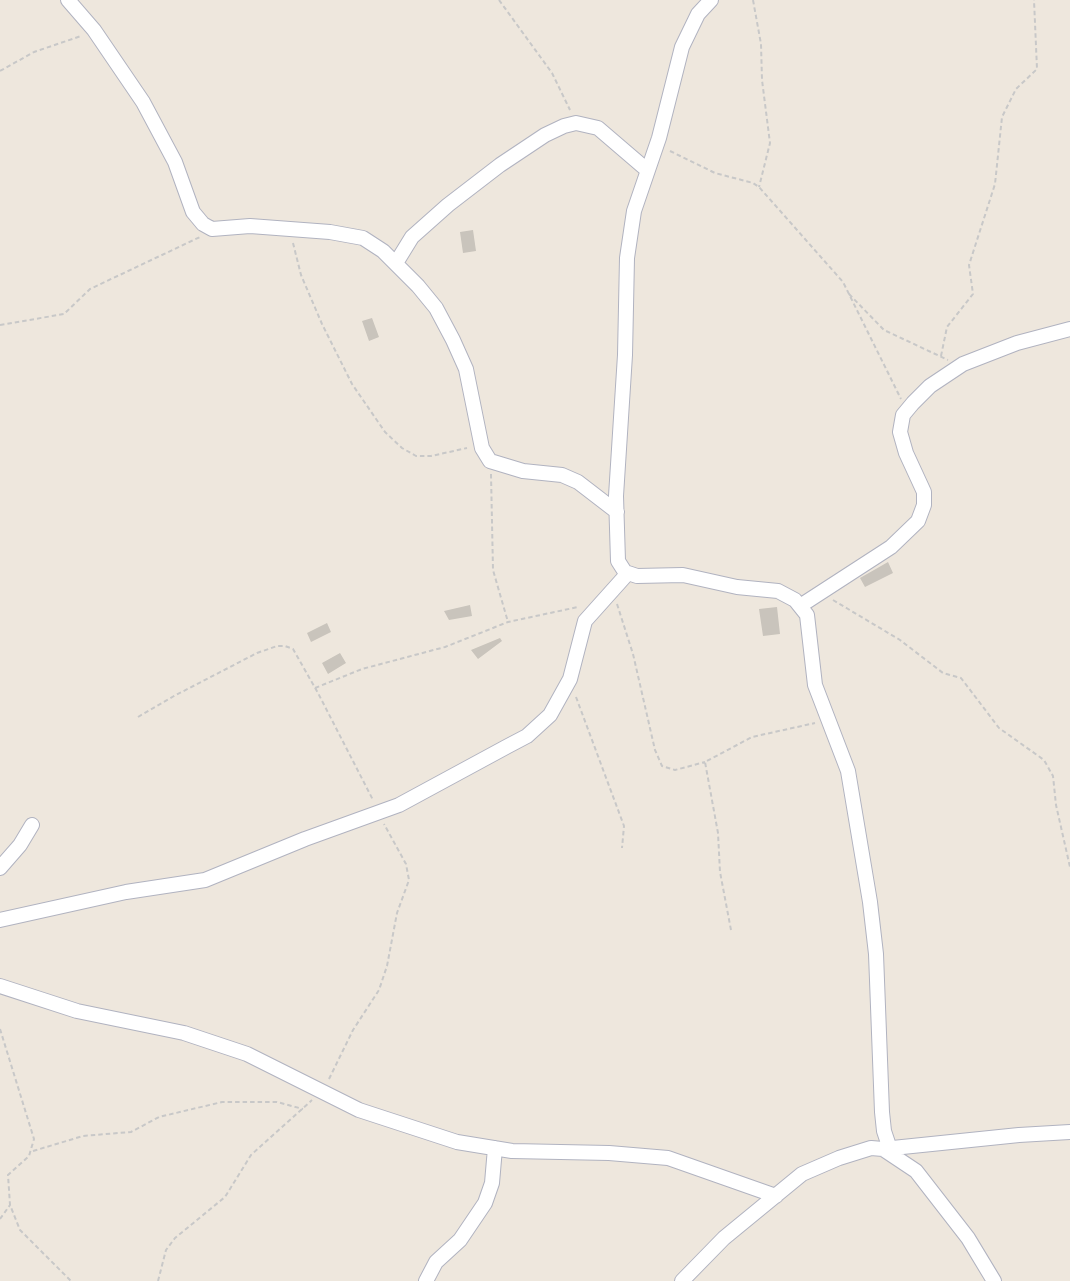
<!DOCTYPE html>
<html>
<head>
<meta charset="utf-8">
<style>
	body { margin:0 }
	canvas { display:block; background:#eee7dd }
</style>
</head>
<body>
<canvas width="1070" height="1281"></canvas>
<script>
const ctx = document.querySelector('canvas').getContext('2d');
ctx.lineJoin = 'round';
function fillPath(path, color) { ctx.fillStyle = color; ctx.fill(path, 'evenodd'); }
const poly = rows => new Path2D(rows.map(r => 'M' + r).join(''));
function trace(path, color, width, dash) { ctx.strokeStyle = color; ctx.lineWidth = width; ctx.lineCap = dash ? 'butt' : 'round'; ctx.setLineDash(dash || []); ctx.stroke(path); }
fillPath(poly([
	[473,230,476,251,463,253,460,232],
	[372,318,379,337,369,341,362,321],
	[888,562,893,573,865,587,860,578],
	[470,605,472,616,449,620,444,611],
	[777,607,780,634,763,636,759,609],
	[327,623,331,632,311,642,307,633],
	[500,638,502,641,478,659,471,650],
	[340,653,346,663,328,674,322,663]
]), '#c9c4bc');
const minor = poly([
	[68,0,94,30,143,102,175,162,193,212,203,224,212,229,250,226,330,232,363,238,383,251,418,286,436,308,453,340,466,369,482,448,490,461,523,471,562,475,578,482,617,512],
	[711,0,698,14,682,47,659,138,634,211,627,258,625,355,616,496,618,561,625,572,637,576,683,575,737,587,778,591,795,600,807,615,815,685,848,771,870,902,876,954,882,1112,884,1131,890,1149],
	[396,263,412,237,448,205,500,165,545,135,564,126,576,123,598,128,647,170],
	[800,606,891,547,918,521,924,505,924,492,906,453,900,432,903,415,913,403,930,386,963,364,1017,343,1070,329],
	[0,868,20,845,32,825],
	[0,920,126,892,205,880,305,839,399,805,508,746,527,736,550,715,570,679,585,621,628,573],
	[0,986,77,1011,184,1033,247,1054,359,1110,457,1142,512,1151,609,1153,668,1158,776,1196],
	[883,1149,1019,1135,1070,1132],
	[426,1281,436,1262,460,1240,485,1203,492,1183,495,1148],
	[682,1281,724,1238,802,1174,839,1158,871,1148,883,1149,916,1171,968,1238,994,1281]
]);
trace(minor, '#b1b3c0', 16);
trace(poly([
	[499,0,552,73,570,110],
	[753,0,761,44,762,80,770,143,759,187],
	[0,71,34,52,81,36],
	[670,151,715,173,753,183,759,187,843,282,901,399],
	[293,243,301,275,322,324,352,384,385,432,402,448,416,456,431,456,467,448],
	[849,294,884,330,948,360],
	[0,325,64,314,90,289,200,237],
	[941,356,947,327,973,294,969,265,995,184,1002,117,1016,89,1037,69,1034,0],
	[491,474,493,570,508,622],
	[833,600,900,640,943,673,961,678,999,728,1044,760,1053,776,1056,805,1070,867],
	[617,604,633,654,655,750,662,766,675,770,705,762],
	[315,688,362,669,445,647,508,622,578,607],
	[576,697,624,826,622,848],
	[138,717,174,696,257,653,277,646,285,646,293,649,318,693,373,800],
	[731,930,720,872,718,833,705,762,752,737,815,723],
	[0,1029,34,1139,29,1156,8,1175,10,1205,20,1230,71,1281],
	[329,1079,353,1030,379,990,387,966,397,913,409,880,406,864,384,824],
	[33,1151,83,1136,131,1132,159,1117,222,1102,277,1102,303,1109],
	[0,1219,10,1205],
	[158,1281,166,1250,175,1238,225,1197,251,1155,312,1100]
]), '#c8c8c8', 2, [4.5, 3]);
trace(minor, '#fff', 14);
</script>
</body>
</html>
